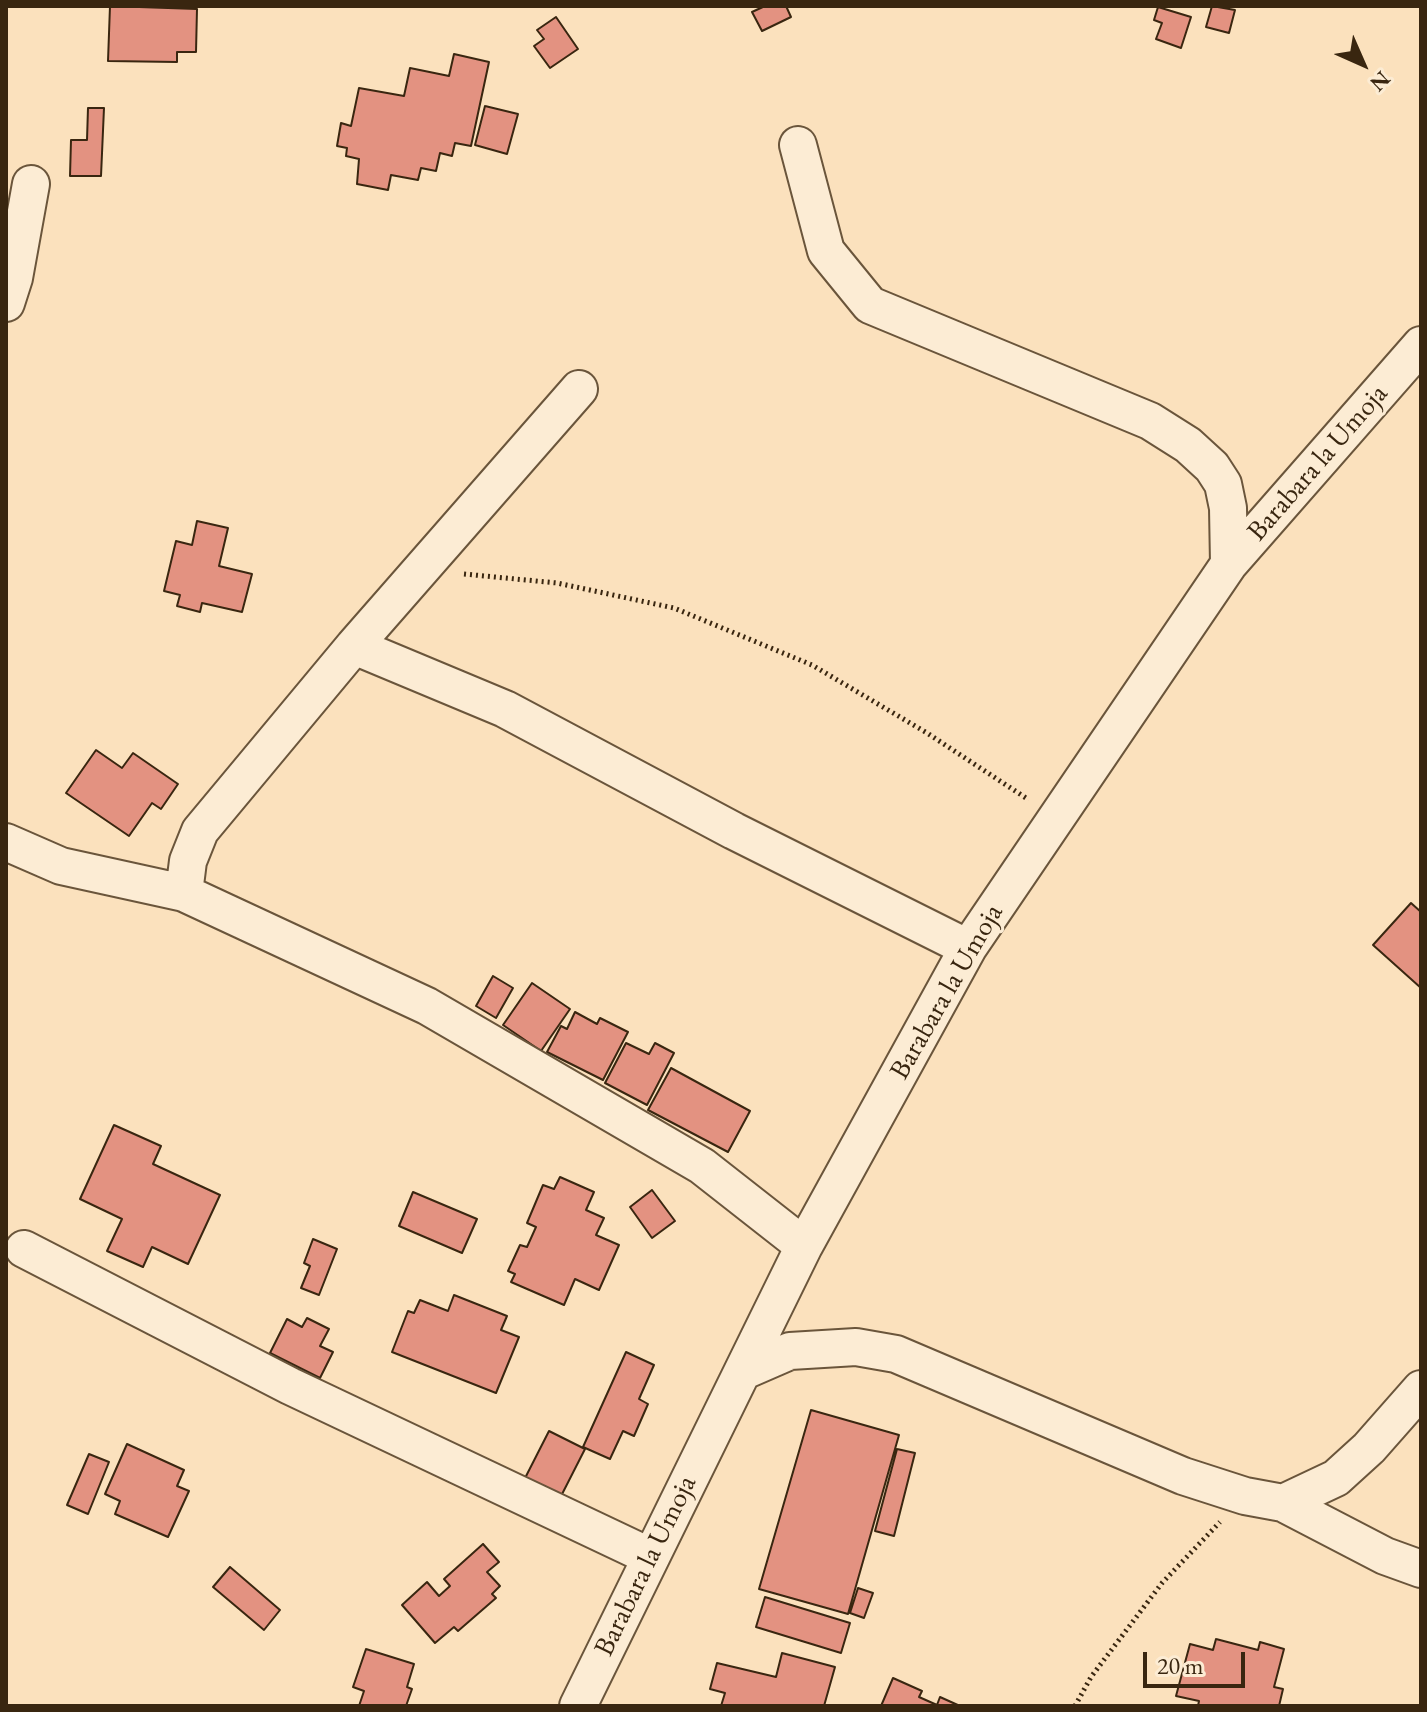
<!DOCTYPE html>
<html>
<head>
<meta charset="utf-8">
<style>
	body { margin:0 }
	#map { position:relative; width:1427px; height:1712px; overflow:hidden; background:#fbe1bd; font-family:"EB Garamond",serif }
	canvas { display:block }
	.frame { position:absolute; inset:0; border:8px solid #392610; pointer-events:none }
	.north { position:absolute; left:1323px; top:24px; width:80px; height:80px; -webkit-text-stroke:6px #fcecd4; paint-order:stroke; rotate:135deg; font-size:22px; font-weight:700; line-height:32px; text-align:center; color:#392610 }
	.north::after { content:''; display:block; margin:auto; width:28px; height:36px; background:#392610; clip-path:polygon(50% 0,100% 100%,50% 72%,0 100%) }
	.scale { position:absolute; left:1143px; top:1652px; width:102px; height:36px; box-sizing:border-box; border:4px solid #392610; border-top:0; padding-left:10px; font-size:24px; line-height:28px; white-space:nowrap; color:#392610; -webkit-text-stroke:6px #fcecd4; paint-order:stroke }
</style>
</head>
<body>
<div id="map">
<canvas width="1427" height="1712"></canvas>
<div class="frame"></div>
<div class="north">N</div>
<div class="scale">20 m</div>
</div>
<script>
const ctx = document.querySelector('canvas').getContext('2d');
ctx.lineJoin = 'round';
function fillPath(path, color) { ctx.fillStyle = color; ctx.fill(path, 'evenodd'); }
const poly = rows => new Path2D(rows.map(r => 'M' + r).join(''));
function trace(path, color, width, dash) { ctx.strokeStyle = color; ctx.lineWidth = width; ctx.lineCap = dash ? 'butt' : 'round'; ctx.setLineDash(dash || []); ctx.stroke(path); }
function label(font, color, halo, rows, align = 'center') {
  ctx.font = font + ' "EB Garamond",serif'; ctx.lineWidth = 6; ctx.setLineDash([]); ctx.textBaseline = 'middle'; ctx.strokeStyle = halo; ctx.fillStyle = color; for (const [text, x, y, turn = 0] of rows) {
    ctx.save(); ctx.translate(x, y); ctx.rotate((+turn || 0) * Math.PI / 180); ctx.textAlign = isNaN(turn) ? turn : align; if (halo) ctx.strokeText(text, 0, 0); ctx.fillText(text, 0, 0); ctx.restore();
  }
}
const building = poly([
	[110,6,197,9,196,52,177,52,177,62,108,61,110,6],
	[765,6,786,6,791,17,762,31,752,12,765,6],
	[1212,6,1235,10,1229,33,1206,27,1212,6],
	[1158,7,1191,17,1181,48,1156,39,1162,23,1154,20,1158,7],
	[556,17,578,49,550,68,534,46,544,39,537,30,556,17],
	[454,54,489,62,471,146,455,143,452,156,440,153,436,171,421,168,418,180,391,175,388,190,357,184,359,159,346,156,347,148,337,146,341,123,351,126,359,88,404,96,410,68,449,76,454,54],
	[485,106,518,114,507,154,475,145,485,106],
	[88,108,104,108,101,176,70,176,71,140,87,140,88,108],
	[197,521,228,528,219,566,252,574,242,612,202,603,200,612,177,606,180,595,164,591,176,541,192,545,197,521],
	[96,750,122,768,133,753,178,784,161,809,152,803,129,836,66,793,96,750],
	[1411,903,1421,912,1421,988,1373,945,1411,903],
	[493,976,513,988,496,1018,476,1006,493,976],
	[532,983,570,1009,541,1051,503,1025,532,983],
	[575,1012,597,1024,600,1018,628,1032,603,1080,547,1052,561,1026,567,1029,575,1012],
	[626,1043,649,1054,655,1043,674,1053,647,1105,605,1083,626,1043],
	[671,1068,750,1111,728,1152,648,1110,671,1068],
	[114,1125,161,1146,153,1164,220,1195,188,1264,152,1247,143,1267,107,1251,122,1219,80,1199,114,1125],
	[560,1177,594,1192,586,1210,604,1218,596,1235,619,1245,599,1290,575,1279,564,1305,511,1282,515,1274,508,1271,520,1245,527,1247,536,1227,527,1223,543,1185,554,1189,560,1177],
	[652,1190,675,1221,652,1238,630,1207,652,1190],
	[413,1192,477,1219,462,1253,399,1226,413,1192],
	[313,1239,337,1249,319,1295,301,1288,310,1266,304,1263,313,1239],
	[454,1295,507,1316,501,1330,519,1337,496,1393,392,1352,408,1311,414,1313,420,1300,448,1311,454,1295],
	[307,1318,329,1329,320,1346,333,1352,320,1378,270,1353,287,1319,302,1327,307,1318],
	[626,1352,654,1365,639,1399,648,1404,634,1436,623,1431,610,1459,583,1447,626,1352],
	[811,1410,899,1435,848,1614,759,1589,811,1410],
	[549,1431,585,1449,557,1504,521,1486,549,1431],
	[127,1444,184,1470,177,1486,189,1491,168,1537,115,1514,120,1501,105,1494,127,1444],
	[897,1449,915,1453,894,1536,875,1531,897,1449],
	[89,1454,109,1462,88,1514,67,1505,89,1454],
	[483,1544,499,1562,487,1572,500,1586,492,1594,496,1598,458,1631,454,1627,435,1643,402,1605,427,1582,439,1596,450,1586,444,1579,483,1544],
	[230,1567,280,1610,264,1630,213,1587,230,1567],
	[858,1588,873,1593,864,1618,850,1613,858,1588],
	[765,1597,850,1623,841,1653,756,1627,765,1597],
	[1216,1639,1258,1650,1260,1642,1284,1649,1274,1687,1283,1689,1279,1706,1198,1706,1199,1701,1176,1696,1190,1644,1213,1650,1216,1639],
	[366,1649,414,1664,407,1687,412,1689,406,1706,359,1706,364,1691,353,1687,366,1649],
	[782,1653,835,1667,824,1706,721,1706,725,1693,710,1689,717,1663,776,1677,782,1653],
	[893,1678,922,1691,919,1697,937,1705,940,1697,960,1706,881,1706,893,1678]
]);
fillPath(building, '#e39281');
trace(building, '#392610', 2);
const minor = poly([
	[798,145,826,251,870,305,1150,421,1188,445,1212,467,1223,484,1228,508,1229,564],
	[6,303,14,278,31,184],
	[354,646,505,709,734,831,968,948],
	[6,842,61,866,184,893,427,1006,702,1166,804,1246],
	[184,893,188,861,200,831,354,646,579,389],
	[24,1249,290,1386,649,1556],
	[744,1371,790,1351,856,1347,896,1354,1183,1476,1245,1496,1283,1503,1385,1556,1421,1569],
	[1283,1503,1336,1478,1369,1448,1421,1389],
	[578,1706,804,1246,968,948,1229,564,1421,345]
]);
trace(minor, '#6a553b', 40);
trace(poly([
	[464,574,557,583,674,608,812,665,927,733,1029,800],
	[1075,1706,1091,1677,1162,1583,1220,1522]
]), '#392610', 5, [2, 4]);
trace(minor, '#fcecd4', 36);
label('28px', '#392610', '#fcecd4', [
	["Barabara la Umoja",1318,463,-49],
	["Barabara la Umoja",947,992,-60],
	["Barabara la Umoja",646,1566,-64]
]);
</script>
</body>
</html>
